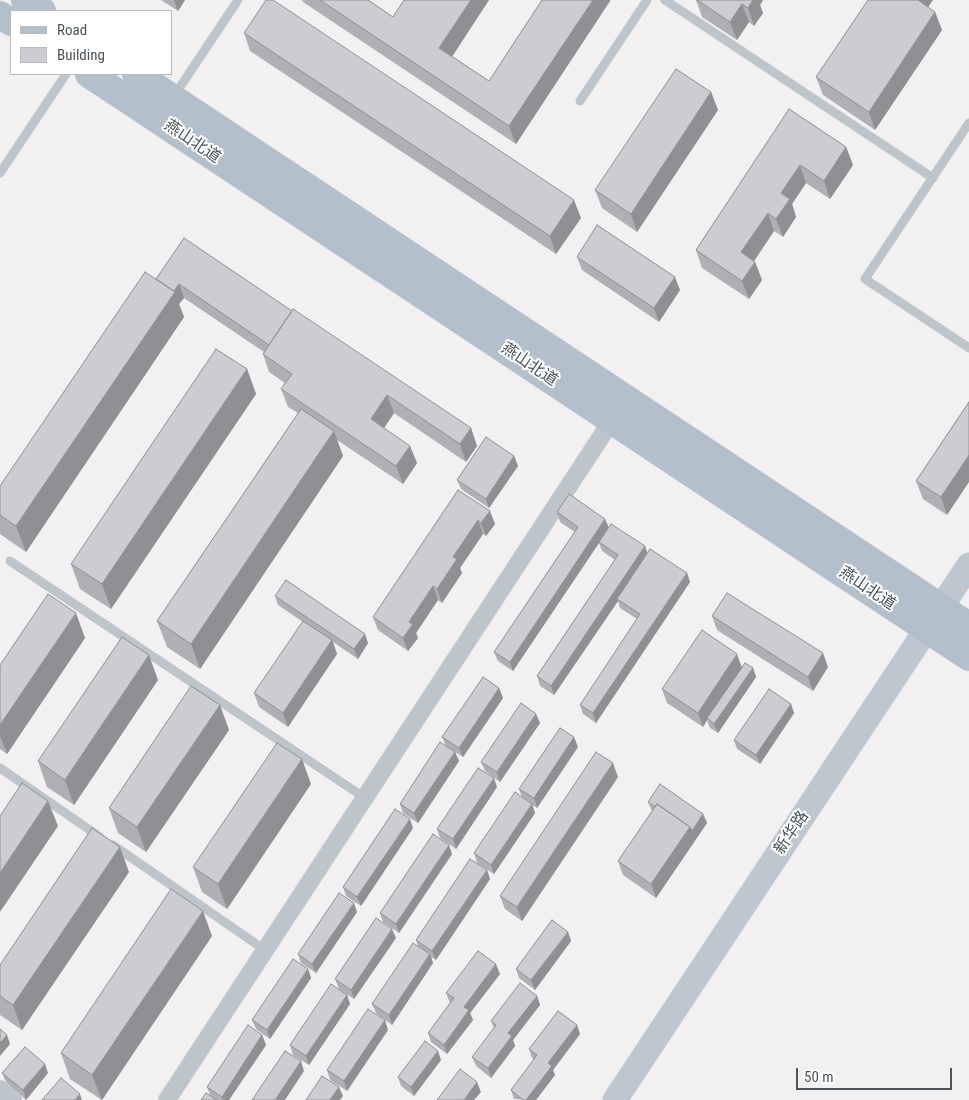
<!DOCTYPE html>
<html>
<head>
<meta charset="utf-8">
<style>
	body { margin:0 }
	#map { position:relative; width:969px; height:1100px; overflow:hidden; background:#f2f0f0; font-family:"Roboto Condensed",sans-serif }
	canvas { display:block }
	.legend { position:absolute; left:10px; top:10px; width:162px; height:65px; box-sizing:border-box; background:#fff; border:1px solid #b7bbbd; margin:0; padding:6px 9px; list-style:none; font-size:15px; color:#4a545b }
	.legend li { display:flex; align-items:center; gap:10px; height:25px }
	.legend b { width:25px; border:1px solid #b7bbbd }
	.scale { position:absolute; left:796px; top:1068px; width:156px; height:22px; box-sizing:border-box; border:2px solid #4a545b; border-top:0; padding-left:6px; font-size:15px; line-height:18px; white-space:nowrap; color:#4a545b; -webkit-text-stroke:4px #fff; paint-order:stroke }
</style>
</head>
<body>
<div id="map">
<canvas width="969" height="1100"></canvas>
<ul class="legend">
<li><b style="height:6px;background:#b3c0cc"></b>Road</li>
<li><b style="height:14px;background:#cbcdd2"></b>Building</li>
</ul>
<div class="scale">50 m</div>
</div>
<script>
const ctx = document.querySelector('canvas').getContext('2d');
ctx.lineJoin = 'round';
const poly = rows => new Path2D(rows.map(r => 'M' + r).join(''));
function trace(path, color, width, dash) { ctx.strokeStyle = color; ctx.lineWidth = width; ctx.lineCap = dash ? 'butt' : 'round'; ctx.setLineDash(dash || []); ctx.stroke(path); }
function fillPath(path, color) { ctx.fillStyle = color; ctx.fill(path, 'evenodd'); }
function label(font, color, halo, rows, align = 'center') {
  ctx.font = font + ' "Roboto Condensed","Noto Sans SC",sans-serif'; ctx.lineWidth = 4; ctx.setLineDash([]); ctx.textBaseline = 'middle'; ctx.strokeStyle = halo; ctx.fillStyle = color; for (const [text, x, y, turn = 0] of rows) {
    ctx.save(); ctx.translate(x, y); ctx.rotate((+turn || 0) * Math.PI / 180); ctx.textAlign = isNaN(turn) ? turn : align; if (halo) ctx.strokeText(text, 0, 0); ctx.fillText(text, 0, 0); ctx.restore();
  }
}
trace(poly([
	[665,0,933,178],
	[174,96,238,0],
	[580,101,647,0],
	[969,123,865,279,969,348],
	[0,173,66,74],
	[10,561,365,798],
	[0,768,100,837],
	[113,845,265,950]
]), '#bdc5cb', 9);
trace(poly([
	[0,1089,13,1100],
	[167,1100,612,420]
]), '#bdc5cb', 18);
trace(poly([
	[615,1100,969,565]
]), '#bec7d0', 25);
trace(poly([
	[25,0,42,11],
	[0,15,11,22],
	[89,74,969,657],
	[136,74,969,626]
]), '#b3c0cc', 28);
fillPath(poly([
	[161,0,185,0,178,11],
	[302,0,368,0,393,17,404,0,489,0,452,56,489,81,610,1,516,144,303,2],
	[696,0,763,0,760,5,763,13,754,26,749,22,737,40,702,17],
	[928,7,935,12,942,30,875,130,823,95,816,77],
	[244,33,581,218,556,254,250,51],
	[711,92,718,110,637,232,602,208,595,190],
	[789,109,846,147,853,165,830,199,806,183,792,204,796,217,783,237,774,231,754,261,755,262,762,280,749,299,702,268,696,250],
	[577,257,680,290,659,322,582,270],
	[156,279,292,311,471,428,477,446,466,462,394,413,384,428,417,463,403,484,337,440,343,456,200,669,167,647,157,621,298,413,288,407,281,389,285,383,269,372,263,354,264,352,184,298,179,304,184,317,26,552,0,534,0,486],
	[247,369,256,394,111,609,80,589,71,564],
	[969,402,947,515,923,499,916,481],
	[514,456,518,466,489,508,461,489,457,480],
	[458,490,495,524,486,536,483,534,460,568,462,573,442,603,438,600,416,633,418,638,408,651,378,630,373,617],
	[557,512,605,519,608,527,645,546,647,553,687,573,690,582,596,723,583,714,580,705,637,619,620,608,618,601,554,695,540,686,537,676,615,560,602,551,599,543,513,671,498,661,494,652,575,532,560,522],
	[275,596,368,643,358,659,333,642,337,654,288,727,259,707,254,693,303,622,278,605],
	[712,616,828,667,813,691,717,630],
	[85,638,7,754,0,749,0,665],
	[742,667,753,668,756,677,718,733,710,728,707,720,703,727,667,703,662,689],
	[158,680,74,805,47,787,38,761],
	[499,688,503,698,463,757,455,752,459,761,418,823,403,813,400,804,446,746,442,737],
	[791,704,794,713,760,764,737,749,734,740],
	[536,714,540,723,500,782,485,771,481,762],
	[229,730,146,852,118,833,109,808],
	[578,747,537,808,532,805,535,813,494,874,477,863,474,853,522,797,519,789],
	[618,777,522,921,505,909,500,896],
	[311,784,227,909,202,892,193,867],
	[497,787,456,849,440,838,437,829],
	[648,802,703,814,707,823,656,898,623,875,618,861,652,811],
	[413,828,361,906,346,896,343,887],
	[452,854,399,933,383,922,380,913],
	[487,870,490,879,436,960,431,957,433,963,392,1025,376,1013,372,1004,418,946,416,940],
	[129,872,22,1030,0,1015,0,965],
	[357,912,316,973,301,963,298,954],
	[568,932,571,941,535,990,519,978,516,969],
	[212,936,102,1100,70,1079,61,1053],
	[396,938,354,999,339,989,335,979],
	[308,969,311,978,270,1039,256,1029,252,1020],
	[500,974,470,1013,473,1020,447,1054,431,1042,428,1033,450,1003,446,993],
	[347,995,350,1004,309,1065,293,1055,290,1045],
	[537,996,540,1005,513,1040,515,1046,491,1078,476,1066,472,1057,494,1028,491,1021],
	[577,1025,580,1034,553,1070,555,1075,536,1100,514,1099,511,1090,534,1060,532,1058,529,1049],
	[388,1030,347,1091,330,1080,327,1070],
	[262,1035,266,1045,229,1100,201,1100,210,1095,207,1087],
	[441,1060,414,1096,401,1086,398,1077],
	[2,1073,48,1073,26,1100,6,1082]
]), '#afb0b5');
fillPath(poly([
	[174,0,185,0,178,11],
	[471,0,489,0,446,66,439,48],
	[593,0,610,0,610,1,516,144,509,126],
	[753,0,763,0,760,5,763,13,754,26,748,8],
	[916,0,933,0,922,16],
	[742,4,749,22,737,40,730,22],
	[935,12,942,30,875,130,869,112],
	[711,92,718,110,637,232,631,214],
	[846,147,853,165,830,199,824,181],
	[800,165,806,183,792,204,796,217,783,237,776,219,781,193],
	[574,200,581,218,556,254,550,236],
	[768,213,774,231,748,270,741,252],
	[755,262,762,280,749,299,742,281],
	[675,277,680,290,659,322,654,308],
	[179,284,184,298,179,304,184,317,26,552,16,526],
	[247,369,256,394,111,609,102,584],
	[387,395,394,413,378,437,371,419],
	[471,428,477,446,466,462,460,444],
	[334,431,343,456,200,669,191,644],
	[410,446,417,463,403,484,396,466],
	[969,455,969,482,947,515,941,497],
	[514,456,518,466,489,508,486,499],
	[490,511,495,524,486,536,481,523],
	[605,519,609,528,513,671,510,662],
	[478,520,483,534,460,568,462,573,442,603,437,589,453,557],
	[645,546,648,555,617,599,618,601,554,695,551,686],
	[687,573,690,582,596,723,593,713],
	[433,586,438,600,416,633,418,638,408,651,403,638,409,622],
	[76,613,85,638,7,754,0,736,0,725],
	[365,634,368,643,358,659,354,649],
	[332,640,337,654,288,727,283,713],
	[823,653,828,667,813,691,808,677],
	[737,654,742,668,707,718,707,720,703,727,698,713],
	[149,655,158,680,74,805,65,780],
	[753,668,756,677,718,733,714,724],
	[499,688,503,698,463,757,459,748],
	[791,704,794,713,760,764,756,755],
	[220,705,229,730,146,852,137,827],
	[536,714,540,723,500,782,497,772],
	[574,737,578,747,537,808,534,798],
	[455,752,459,761,418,823,414,813],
	[302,759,311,784,227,909,218,884],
	[613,763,618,777,522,921,517,907],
	[494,778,497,787,456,849,453,839],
	[48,801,58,826,0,912,0,873],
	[532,804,535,813,494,874,491,865],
	[703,814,707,823,656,898,651,884,690,827],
	[410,819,413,828,361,906,357,897],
	[449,845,452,854,399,933,396,924],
	[120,847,129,872,22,1030,13,1005],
	[487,870,490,879,436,960,432,951],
	[354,903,357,912,316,973,312,964],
	[203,911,212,936,102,1100,92,1075],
	[392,929,396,938,354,999,351,990],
	[568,932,571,941,535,990,531,980],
	[430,954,433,963,392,1025,389,1015],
	[496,964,500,974,470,1013,473,1020,447,1054,444,1045,464,1007],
	[308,969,311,978,270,1039,267,1030],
	[347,995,350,1004,309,1065,306,1056],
	[537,996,540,1005,513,1040,515,1046,491,1078,488,1068,508,1033],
	[385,1020,388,1030,347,1091,344,1081],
	[577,1025,580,1034,553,1070,555,1075,536,1100,526,1100,548,1063],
	[7,1035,10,1044,0,1056,0,1043],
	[262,1035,266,1045,229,1100,223,1100,222,1097],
	[438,1051,441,1060,414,1096,411,1087],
	[301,1061,304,1071,285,1100,275,1100],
	[45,1064,48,1073,26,1100,23,1090],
	[477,1082,481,1092,474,1100,464,1100],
	[339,1087,343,1096,340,1100,330,1100],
	[80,1094,82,1100,75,1100]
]), '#8e9093');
const building = poly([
	[266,0,273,0,574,200,550,236,244,33,266,0],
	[320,0,368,0,393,17,404,0,471,0,439,48,489,81,542,0,593,0,509,126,320,0],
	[697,0,753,0,748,8,742,4,730,22,697,0],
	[868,0,918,0,935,12,869,112,816,77,868,0],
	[676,69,711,92,631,214,595,190,676,69],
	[789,109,846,147,824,181,800,165,781,193,790,199,776,219,768,213,741,252,755,262,742,281,696,250,789,109],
	[597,225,675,277,654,308,577,257,597,225],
	[184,238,292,311,269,345,179,284,174,291,156,279,184,238],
	[145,272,175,292,16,526,0,515,0,486,145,272],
	[293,309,471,428,460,444,387,395,371,419,410,446,396,466,281,389,292,374,263,354,293,309],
	[216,349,247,369,102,584,71,564,216,349],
	[969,402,969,455,941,497,916,481,969,402],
	[301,409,334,431,191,644,157,621,301,409],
	[486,437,514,456,486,499,457,480,486,437],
	[458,490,490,511,481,523,478,520,453,557,457,559,437,589,433,586,409,622,413,624,403,638,373,617,458,490],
	[569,494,605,519,510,662,494,652,578,527,557,512,569,494],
	[611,524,645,546,551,686,537,676,618,555,599,542,611,524],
	[650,549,687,573,593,713,580,705,640,614,617,599,650,549],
	[286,580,365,634,354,649,275,596,286,580],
	[727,593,823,653,808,677,712,616,727,593],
	[48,594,76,613,0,725,0,665,48,594],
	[303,621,332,640,283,713,254,693,303,621],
	[702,630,737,654,698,713,662,689,702,630],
	[122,637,149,655,65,780,38,761,122,637],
	[745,663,753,668,714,724,707,718,745,663],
	[483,677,499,688,459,748,442,737,483,677],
	[191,686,220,705,137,827,109,808,191,686],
	[769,689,791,704,756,755,734,740,769,689],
	[521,703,536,714,497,772,481,762,521,703],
	[560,728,574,737,534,798,519,789,560,728],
	[440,742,455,752,414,813,400,804,440,742],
	[277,743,302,759,218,884,193,867,277,743],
	[596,752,613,763,517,907,500,896,596,752],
	[478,768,494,778,453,839,437,829,478,768],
	[22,783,48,801,0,873,0,816,22,783],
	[660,784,703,814,692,831,690,827,657,804,655,807,648,802,660,784],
	[515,792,532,804,491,865,474,853,515,792],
	[657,804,690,827,651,884,618,861,657,804],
	[395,809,410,819,357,897,343,887,395,809],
	[92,828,120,847,13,1005,0,996,0,965,92,828],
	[433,834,449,845,396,924,380,913,433,834],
	[470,859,487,870,432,951,416,940,470,859],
	[171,889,203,911,92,1075,61,1053,171,889],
	[339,893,354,903,312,964,298,954,339,893],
	[376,918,392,929,351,990,335,979,376,918],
	[552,920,568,932,531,980,516,969,552,920],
	[413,943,430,954,389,1015,372,1004,413,943],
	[478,951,496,964,464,1007,469,1010,444,1045,428,1033,454,998,446,993,478,951],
	[293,959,308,969,267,1030,252,1020,293,959],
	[520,983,537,996,508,1033,512,1036,488,1068,472,1057,496,1025,491,1021,520,983],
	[331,984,347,995,306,1056,290,1045,331,984],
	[368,1009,385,1020,344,1081,327,1070,368,1009],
	[558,1011,577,1025,548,1063,552,1066,526,1100,523,1100,511,1090,537,1055,529,1049,558,1011],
	[248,1025,262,1035,222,1097,207,1087,248,1025],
	[0,1029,7,1035,0,1043,0,1029],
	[425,1041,438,1051,411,1087,398,1077,425,1041],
	[25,1047,45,1064,23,1090,2,1073,25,1047],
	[285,1051,301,1061,275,1100,252,1100,285,1051],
	[460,1069,477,1082,464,1100,437,1100,460,1069],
	[322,1076,339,1087,330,1100,306,1100,322,1076],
	[61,1078,80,1094,75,1100,42,1100,61,1078],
	[206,1093,217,1100,201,1100,206,1093]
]);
fillPath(building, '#cbcdd2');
trace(building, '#8e9093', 1);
label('16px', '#4a545b', '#fff', [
	["燕山北道",192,142,34],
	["燕山北道",529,365,34],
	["燕山北道",867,589,34],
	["新华路",792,833,-56]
]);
</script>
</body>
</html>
